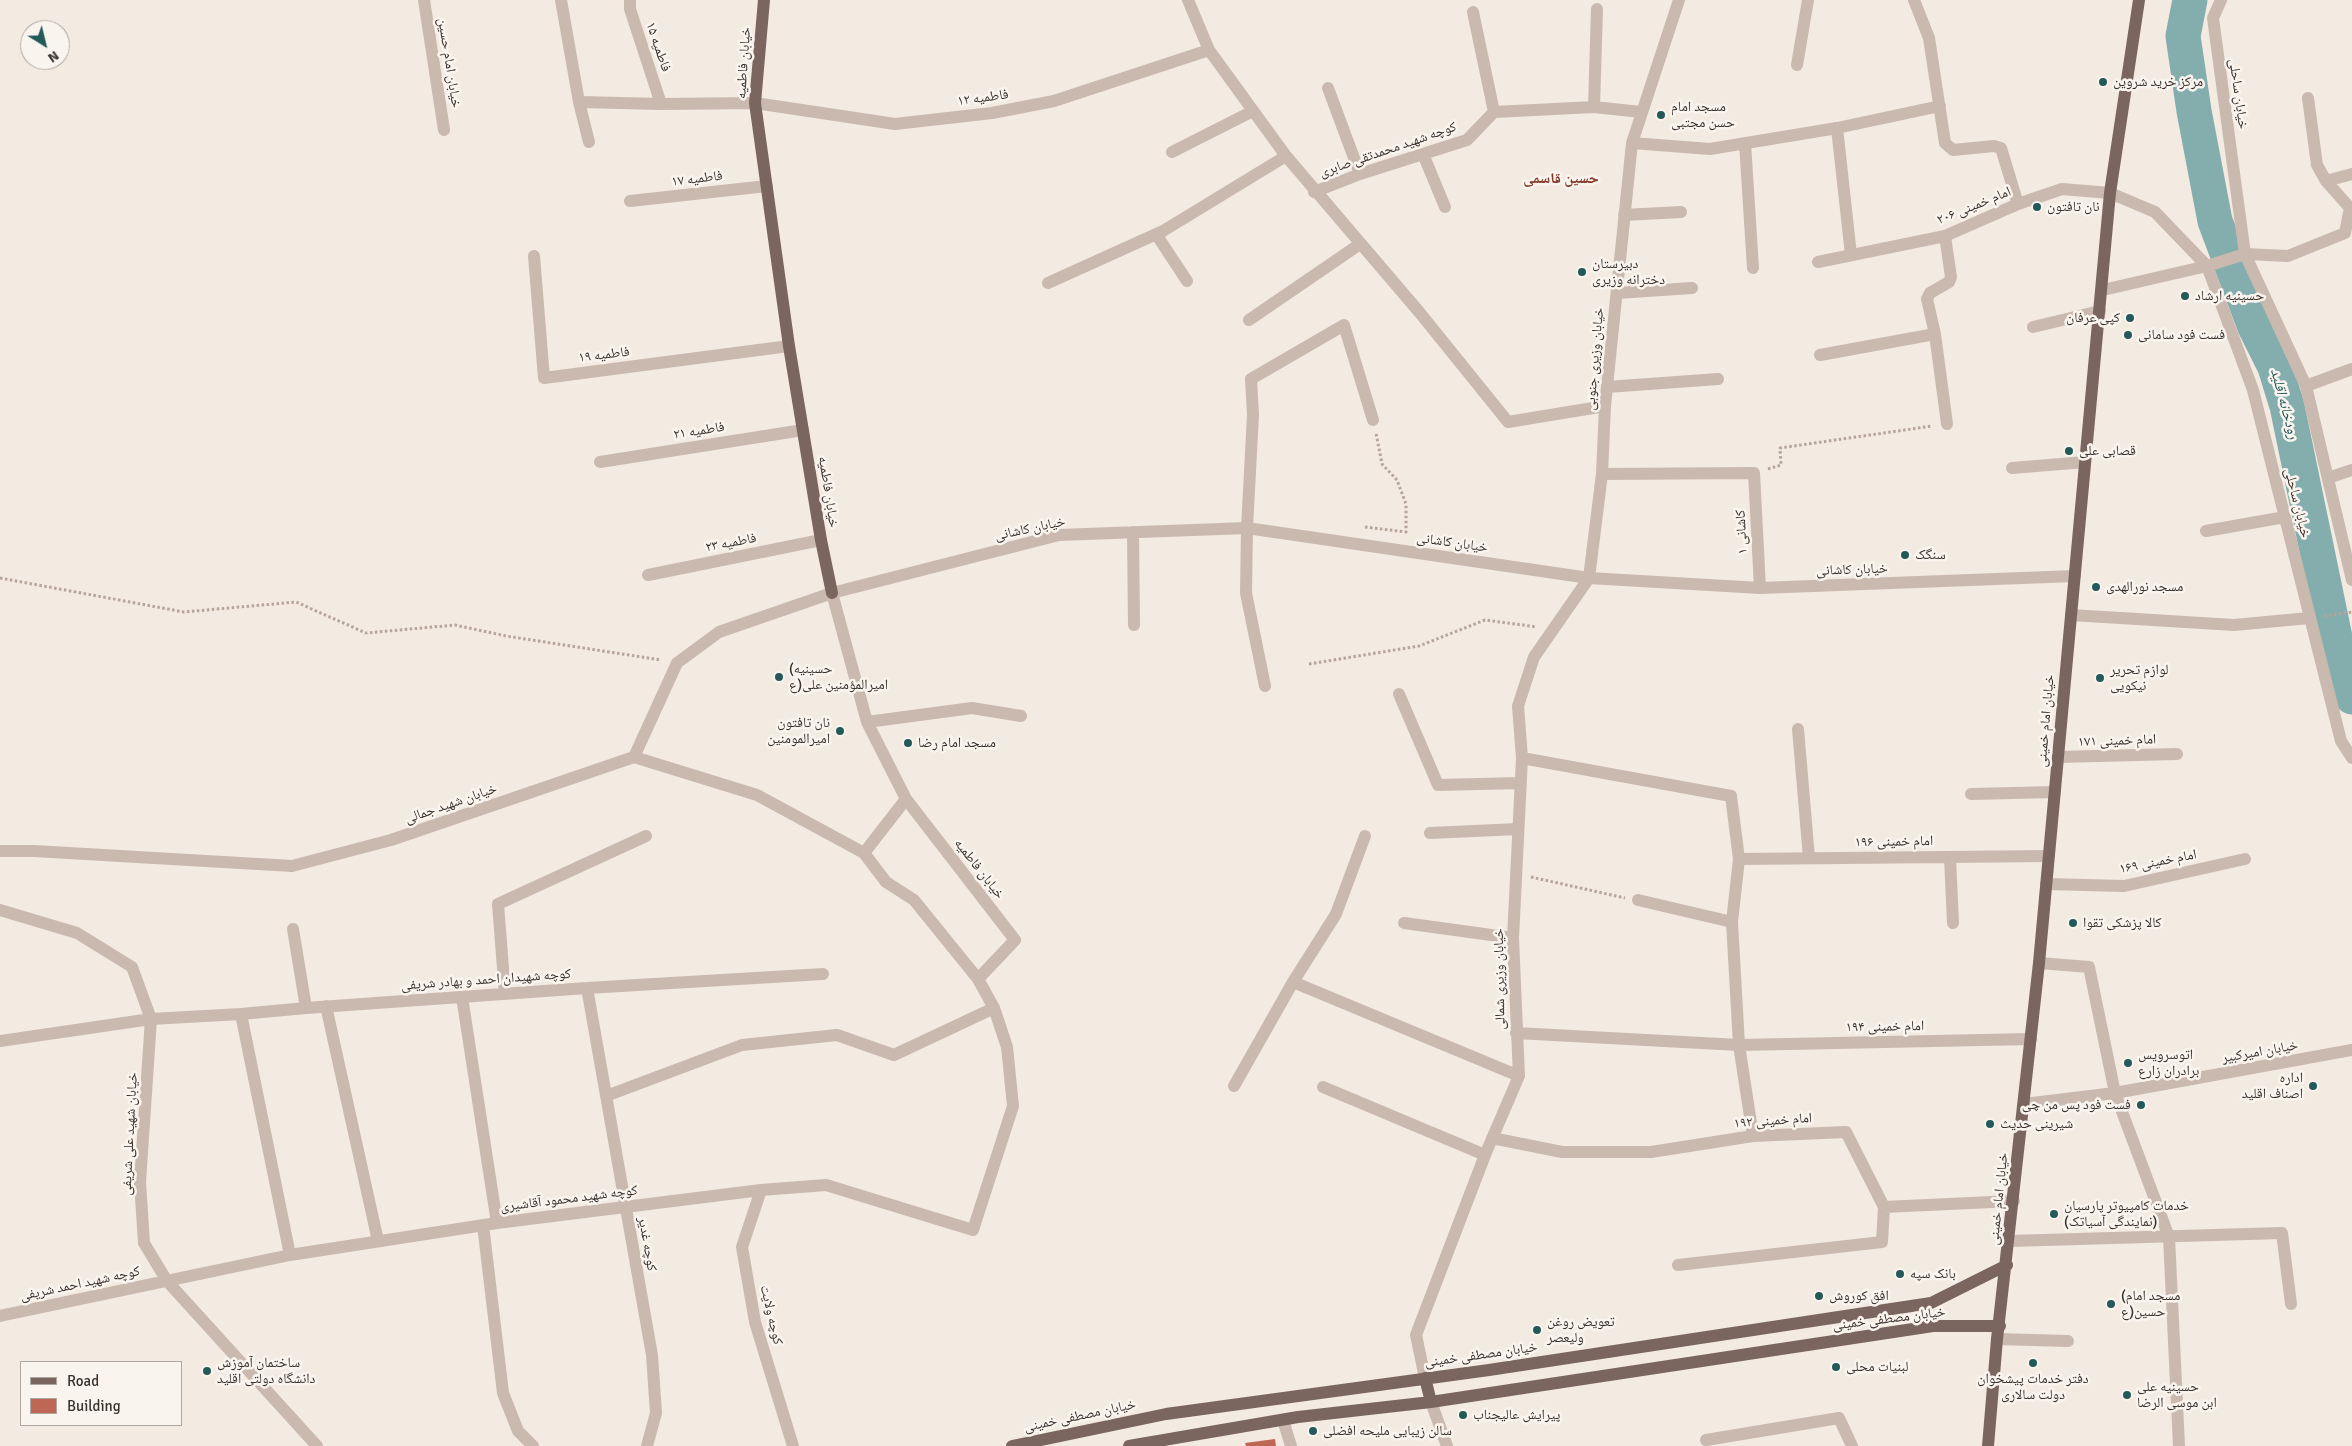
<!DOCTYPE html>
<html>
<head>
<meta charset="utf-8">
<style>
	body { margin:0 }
	#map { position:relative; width:2352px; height:1446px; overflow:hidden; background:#f3eae2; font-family:Signika,sans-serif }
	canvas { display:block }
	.legend { position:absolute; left:20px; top:1361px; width:162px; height:65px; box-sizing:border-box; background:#faf4ef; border:1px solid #ada6a1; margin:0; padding:6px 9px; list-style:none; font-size:15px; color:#3a302c }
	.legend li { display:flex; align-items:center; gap:10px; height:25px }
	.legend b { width:25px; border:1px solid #ada6a1 }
	.north { position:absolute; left:20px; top:20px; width:50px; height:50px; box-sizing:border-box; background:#faf4ef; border:1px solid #ada6a1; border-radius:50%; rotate:144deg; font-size:14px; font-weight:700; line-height:20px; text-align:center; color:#3a302c }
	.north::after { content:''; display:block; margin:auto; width:18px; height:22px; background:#245959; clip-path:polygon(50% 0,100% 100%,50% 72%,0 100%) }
</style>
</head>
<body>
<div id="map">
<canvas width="2352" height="1446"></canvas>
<ul class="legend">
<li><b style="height:6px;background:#7a665f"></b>Road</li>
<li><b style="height:14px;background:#be6755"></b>Building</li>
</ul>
<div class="north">N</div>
</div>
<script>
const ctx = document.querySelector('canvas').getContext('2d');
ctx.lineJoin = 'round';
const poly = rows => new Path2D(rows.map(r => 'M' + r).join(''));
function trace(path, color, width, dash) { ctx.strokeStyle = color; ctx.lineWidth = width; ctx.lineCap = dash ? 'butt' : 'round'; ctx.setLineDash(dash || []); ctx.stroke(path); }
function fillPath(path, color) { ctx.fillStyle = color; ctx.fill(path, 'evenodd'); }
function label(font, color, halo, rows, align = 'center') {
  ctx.font = font + ' Signika,"Noto Naskh Arabic",sans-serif'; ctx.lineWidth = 5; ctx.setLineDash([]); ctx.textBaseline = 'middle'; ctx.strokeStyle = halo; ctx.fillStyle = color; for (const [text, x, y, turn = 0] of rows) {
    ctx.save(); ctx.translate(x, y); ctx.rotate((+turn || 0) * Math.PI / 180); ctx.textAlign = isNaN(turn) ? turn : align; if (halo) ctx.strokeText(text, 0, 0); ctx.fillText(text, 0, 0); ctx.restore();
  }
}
trace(poly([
	[2190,0,2183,36,2194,111,2215,221,2255,327,2275,367,2287,406,2344,681,2352,697]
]), '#83aead', 35);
fillPath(poly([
	[1275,1439,1276,1446,1246,1446,1245,1443]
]), '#be6755');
trace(poly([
	[1768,469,1781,465,1780,448,1932,426],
	[1365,527,1406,532,1406,504,1397,480,1382,464,1376,433],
	[0,578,184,612,296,602,366,633,455,625,506,636,661,660],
	[2324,616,2352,612],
	[1309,664,1419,646,1485,620,1537,627],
	[1531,877,1625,898]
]), '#b6a499', 3, [2.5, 2.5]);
trace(poly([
	[424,0,444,130],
	[561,0,579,102,589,142],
	[630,0,630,9,661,104,755,103,895,124,992,113,1054,101,1209,50],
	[1188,0,1209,50,1286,156,1420,313,1508,422,1605,406],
	[1914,0,1929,38,1945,143,1953,150,1994,146,2001,148,2018,204],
	[2221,0,2213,18,2245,254,2306,386,2352,580],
	[1473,12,1494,112],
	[1797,65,1808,0],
	[1328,88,1360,174],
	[579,102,661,104],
	[1594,107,1597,9],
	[1837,128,1851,255],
	[1632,143,1710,149,1837,128,1940,106],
	[1745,143,1753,268],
	[1172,152,1253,111],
	[1423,154,1445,207],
	[2326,181,2352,174],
	[1314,192,1360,174,1467,140,1494,112,1594,107,1641,112],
	[630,201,767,186],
	[1624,215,1681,212],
	[1156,234,1187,281],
	[1945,236,1951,277,1949,282,1930,293,1927,299,1935,334,1947,424],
	[534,256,544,378,789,346],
	[1818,262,1945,236,2018,204,2062,189,2110,193,2155,212,2207,266,2253,390,2341,741,2352,758],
	[1048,283,1163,231,1286,156],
	[2103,290,2207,266,2245,254,2288,256,2345,233,2350,208,2326,181,2317,165,2308,98],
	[1617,293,1692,288],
	[1249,320,1360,244],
	[2033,327,2100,311],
	[1820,355,1935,334],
	[2306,386,2352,369],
	[1607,387,1718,379],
	[600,462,803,430],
	[2012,468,2085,462],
	[1602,474,1754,473,1760,588],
	[2328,478,2352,470],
	[2206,531,2285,517],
	[1133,532,1134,625],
	[648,575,821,540],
	[832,593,867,722,906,799,1015,940,978,979],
	[2071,615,2234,625,2309,618],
	[1265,686,1246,593,1247,528,1253,415,1251,379,1344,325,1373,420],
	[1399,694,1438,785,1520,783],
	[867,722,972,708,1021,716],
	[1798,729,1809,858],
	[634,757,757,795,864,853,906,799],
	[2058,757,2177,754],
	[1522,758,1731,796,1739,859,1732,922,1739,1045,1753,1136],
	[1971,794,2055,792],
	[1430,833,1518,829],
	[0,851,34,851,292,866,391,840,634,757,677,663,719,632,832,593,1059,535,1247,528,1589,578,1760,588,2075,576],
	[1950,857,1953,923],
	[1739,859,2049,856],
	[2046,884,2124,886,2245,859],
	[1638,900,1732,922],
	[0,910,77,933,132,967,151,1019,140,1182,144,1243,167,1281,317,1446],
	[1404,923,1513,938],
	[293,929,306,1008],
	[2039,963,2089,967,2115,1093,2169,1237,2179,1446],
	[1293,982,1519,1076],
	[587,988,652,1355,656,1413,647,1446],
	[505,994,498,904,646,836],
	[462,997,497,1223],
	[326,1006,378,1241],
	[241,1014,290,1255],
	[1516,1033,1739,1045,2031,1039],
	[0,1041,151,1019,241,1014,306,1008,587,988,823,974],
	[1234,1086,1293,982,1336,914,1365,836],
	[1323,1087,1485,1155],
	[606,1096,742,1045,837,1035,894,1055,994,1008],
	[2024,1104,2115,1093,2352,1050],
	[1492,1138,1562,1152,1651,1152,1753,1136,1846,1132,1884,1207,2014,1201],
	[761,1190,742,1247,755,1322,793,1446],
	[483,1225,503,1393,518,1431,533,1446],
	[2010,1241,2282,1233,2291,1304],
	[1678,1265,1882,1242,1884,1207],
	[0,1316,290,1255,497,1223,761,1190,826,1185,973,1230,1013,1106,1007,1047,994,1008,978,979,914,900,886,882,864,853],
	[1997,1339,2068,1341],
	[1425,1378,1416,1335,1485,1155,1519,1076,1513,938,1522,758,1518,706,1534,657,1589,578,1602,474,1605,406,1632,143,1679,0],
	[1431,1402,1447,1446],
	[1283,1420,1291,1446],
	[1706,1440,1839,1418,1852,1446]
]), '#cab9af', 12);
trace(poly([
	[764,0,755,103,789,346,821,540,832,593],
	[1425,1378,1431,1402],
	[1012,1446,1166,1414,1489,1370,1931,1303,2007,1265],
	[1129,1446,1298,1417,1431,1402,1933,1326,2000,1326],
	[1988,1446,1997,1339,2039,963,2110,193,2139,0]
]), '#7a665f', 12);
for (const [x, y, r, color] of [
	[2103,82,5,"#245959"],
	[1661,115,5,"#245959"],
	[2037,207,5,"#245959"],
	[1582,272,5,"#245959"],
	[2185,296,5,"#245959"],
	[2130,318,5,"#245959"],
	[2128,335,5,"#245959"],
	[2069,451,5,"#245959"],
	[1905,555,5,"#245959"],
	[2096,587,5,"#245959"],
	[779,677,5,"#245959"],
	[2100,678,5,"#245959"],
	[840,731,5,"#245959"],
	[908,743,5,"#245959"],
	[2073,923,5,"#245959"],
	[2128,1063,5,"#245959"],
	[2313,1086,5,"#245959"],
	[2141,1105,5,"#245959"],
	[1990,1124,5,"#245959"],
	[2054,1214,5,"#245959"],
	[1900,1274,5,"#245959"],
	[1819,1296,5,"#245959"],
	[2111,1304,5,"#245959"],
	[1537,1330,5,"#245959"],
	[2033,1363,5,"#245959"],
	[1836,1367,5,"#245959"],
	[207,1371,5,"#245959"],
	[2127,1395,5,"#245959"],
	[1463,1415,5,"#245959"],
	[1313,1431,5,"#245959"]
]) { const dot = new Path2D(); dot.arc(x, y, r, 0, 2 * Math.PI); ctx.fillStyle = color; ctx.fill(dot); trace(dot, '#faf4ef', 2); }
label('14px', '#3a302c', '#faf4ef', [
	["فاطمیه ۱۵",658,47,71],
	["خیابان امام حسین",449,63,81],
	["خیابان فاطمیه",744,63,-86],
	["خیابان ساحلی",2238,94,82],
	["فاطمیه ۱۲",983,98,-8],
	["کوچه شهید محمدتقی صابری",1388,150,-19],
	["فاطمیه ۱۷",697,179,-7],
	["امام خمینی ۲۰۶",1974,206,-22],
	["فاطمیه ۱۹",604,355,-7],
	["خیابان وزیری جنوبی",1595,359,-85],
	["فاطمیه ۲۱",699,431,-9],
	["خیابان فاطمیه",828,492,81],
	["خیابان ساحلی",2297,503,76],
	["خیابان کاشانی",1030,529,-12],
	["کاشانی ۱",1742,532,-93],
	["فاطمیه ۲۳",731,543,-11],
	["خیابان کاشانی",1452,543,8],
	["خیابان کاشانی",1852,570,-2],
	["خیابان امام خمینی",2046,721,-85],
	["امام خمینی ۱۷۱",2117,741,-2],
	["خیابان شهید جمالی",451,804,-19],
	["امام خمینی ۱۹۶",1894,842,-1],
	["امام خمینی ۱۶۹",2158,862,-11],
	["خیابان فاطمیه",979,869,52],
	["خیابان وزیری شمالی",1500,979,-91],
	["کوچه شهیدان احمد و بهادر شریفی",486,980,-4],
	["امام خمینی ۱۹۴",1885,1027,-1],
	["خیابان امیرکبیر",2260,1052,-10],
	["امام خمینی ۱۹۲",1773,1121,-4],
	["خیابان شهید علی شریفی",130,1134,-87],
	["کوچه شهید محمود آقاشیری",569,1199,-7],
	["خیابان امام خمینی",1999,1199,-84],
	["کوچه غدیر",647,1244,80],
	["کوچه شهید احمد شریفی",80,1284,-12],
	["کوچه ولایت",771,1315,77],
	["خیابان مصطفی خمینی",1889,1319,-7],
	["خیابان مصطفی خمینی",1481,1355,-8],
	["خیابان مصطفی خمینی",1080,1416,-12]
]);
label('14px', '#3a302c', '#faf4ef', [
	["مرکز خرید شروین",2113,82],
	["مسجد امام",1671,107],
	["حسن مجتبی",1671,123],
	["نان تافتون",2047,207],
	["دبیرستان",1592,264],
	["دخترانه وزیری",1592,280],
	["حسینیه ارشاد",2195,296],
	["کپی عرفان",2120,318,"right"],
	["فست فود سامانی",2138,335],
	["قصابی علی",2079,451],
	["سنگک",1915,555],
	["مسجد نورالهدی",2106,587],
	["(حسینیه",789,669],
	["امیرالمؤمنین علی(ع",789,685],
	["لوازم تحریر",2110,670],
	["نیکویی",2110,686],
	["نان تافتون",830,723,"right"],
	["امیرالمومنین",830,739,"right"],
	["مسجد امام رضا",918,743],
	["کالا پزشکی تقوا",2083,923],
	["اتوسرویس",2138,1055],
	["برادران زارع",2138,1071],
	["اداره",2303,1078,"right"],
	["اصناف اقلید",2303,1094,"right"],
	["فست فود پس من چی",2131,1105,"right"],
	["شیرینی حدیث",2000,1124],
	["خدمات کامپیوتر پارسیان",2064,1206],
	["(نمایندگی آسیاتک)",2064,1222],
	["بانک سپه",1910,1274],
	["افق کوروش",1829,1296],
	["(مسجد امام",2121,1296],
	["حسین(ع",2121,1312],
	["تعویض روغن",1547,1322],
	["ولیعصر",1547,1338],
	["ساختمان آموزش",217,1363],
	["دانشگاه دولتی اقلید",217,1379],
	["لبنیات محلی",1846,1367],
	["دفتر خدمات پیشخوان",2033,1379,"center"],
	["دولت سالاری",2033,1395,"center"],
	["حسینیه علی",2137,1387],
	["ابن موسی الرضا",2137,1403],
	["پیرایش عالیجناب",1473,1415],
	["سالن زیبایی ملیحه افضلی",1323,1431]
], 'left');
label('bold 15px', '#843a2a', '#faf4ef', [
	["حسین قاسمی",1561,179]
]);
label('italic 15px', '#245959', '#faf4ef', [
	["رودخانه اقلید",2284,404,75]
]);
</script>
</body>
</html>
